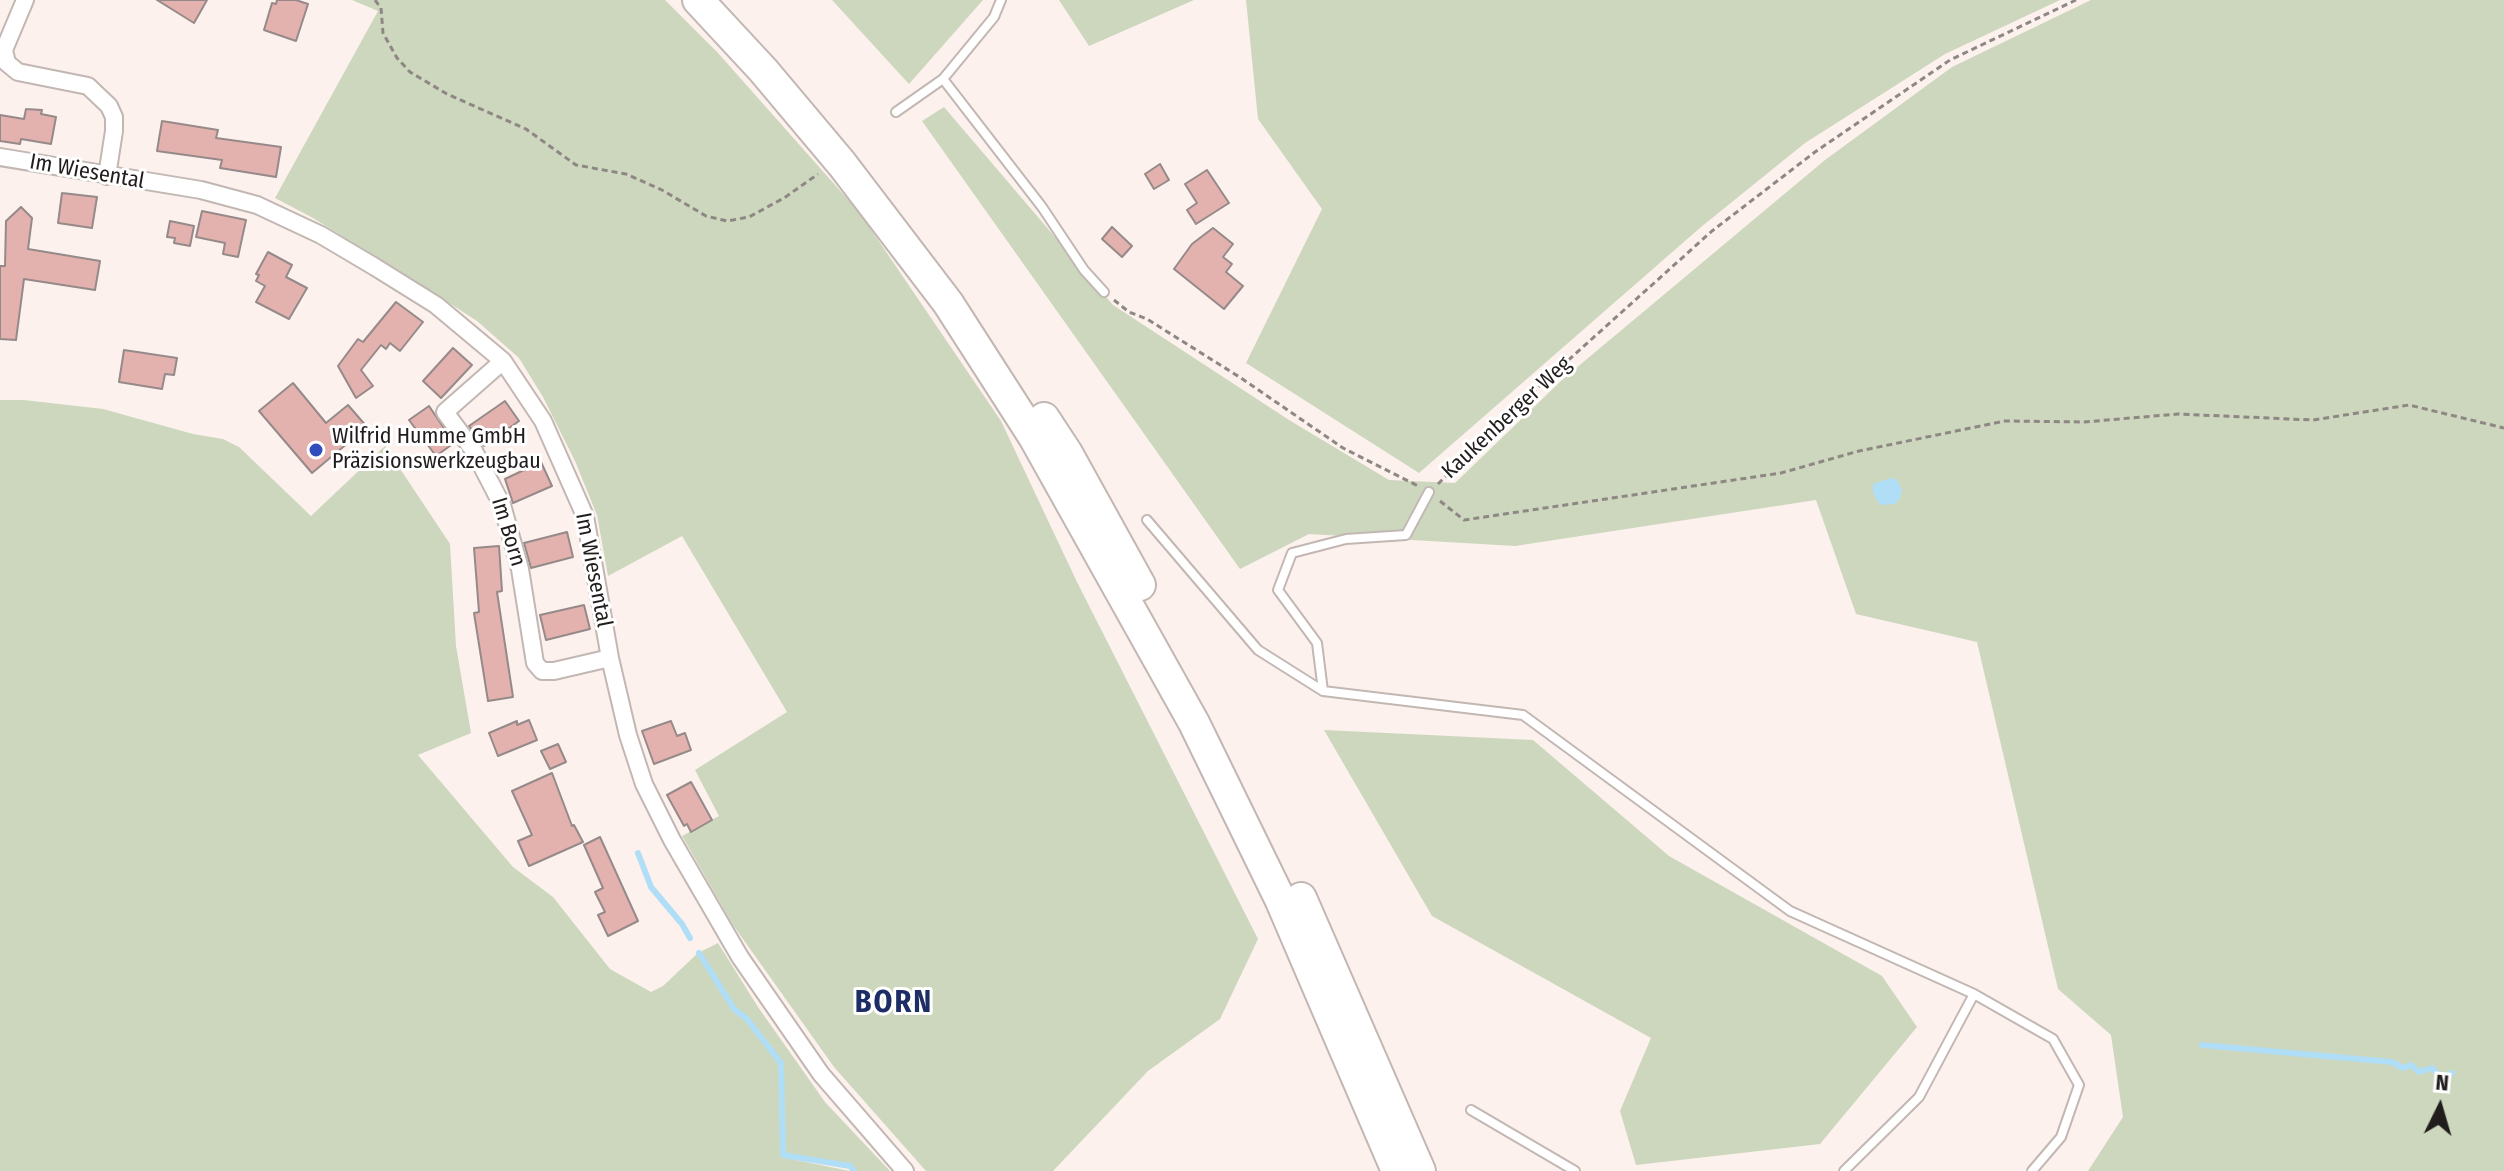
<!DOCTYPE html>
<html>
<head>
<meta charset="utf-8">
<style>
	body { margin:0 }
	#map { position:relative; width:2504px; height:1171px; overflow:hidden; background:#fcf1ed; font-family:"Fira Sans Condensed",sans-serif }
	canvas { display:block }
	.north { position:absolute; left:2400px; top:1067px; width:80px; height:80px; -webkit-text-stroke:6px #fff; paint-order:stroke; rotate:5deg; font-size:22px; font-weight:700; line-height:32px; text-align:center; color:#211d1c }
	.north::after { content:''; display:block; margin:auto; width:28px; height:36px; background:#211d1c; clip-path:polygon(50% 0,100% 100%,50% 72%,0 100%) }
</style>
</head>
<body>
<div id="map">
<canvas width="2504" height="1171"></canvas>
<div class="north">N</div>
</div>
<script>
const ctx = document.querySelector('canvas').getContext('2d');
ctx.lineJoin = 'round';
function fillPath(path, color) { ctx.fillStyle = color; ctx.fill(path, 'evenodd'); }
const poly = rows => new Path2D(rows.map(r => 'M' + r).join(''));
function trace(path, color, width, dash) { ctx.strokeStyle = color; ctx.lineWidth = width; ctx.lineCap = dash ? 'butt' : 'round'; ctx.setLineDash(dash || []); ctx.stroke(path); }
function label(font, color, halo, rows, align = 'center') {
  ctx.font = font + ' "Fira Sans Condensed",sans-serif'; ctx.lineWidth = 6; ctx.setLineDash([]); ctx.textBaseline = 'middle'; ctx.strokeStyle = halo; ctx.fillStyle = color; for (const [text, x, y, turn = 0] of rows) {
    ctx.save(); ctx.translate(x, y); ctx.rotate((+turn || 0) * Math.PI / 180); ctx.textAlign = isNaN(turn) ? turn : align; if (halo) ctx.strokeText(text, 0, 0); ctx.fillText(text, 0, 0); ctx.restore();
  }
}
fillPath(poly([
	[352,0,665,0,718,53,859,212,1001,421,1077,582,1258,939,1220,1019,1148,1071,1053,1171,926,1171,834,1067,733,925,682,836,719,816,695,770,787,712,682,536,608,576,597,515,575,461,543,397,519,358,477,321,440,297,313,218,275,198,378,11],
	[832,0,983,0,909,84],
	[1059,0,1194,0,1089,46],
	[1246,0,2060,0,1945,54,1805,143,1701,227,1419,473,1246,363,1322,209,1258,119],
	[2091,0,2504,0,2504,1171,2088,1171,2123,1117,2111,1035,2058,989,1977,642,1856,614,1816,500,1515,546,1309,534,1240,569,922,121,944,107,1113,305,1289,420,1389,480,1455,483,1563,379,1825,160,1952,67],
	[0,400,24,400,103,409,193,434,223,439,239,447,311,516,385,446,450,544,456,646,471,733,418,755,513,867,553,897,610,969,651,992,663,986,698,953,733,1010,746,1020,779,1064,781,1157,850,1171,0,1171],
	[1324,730,1533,740,1669,856,1882,976,1917,1027,1820,1144,1636,1165,1620,1111,1651,1038,1432,916],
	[718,943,758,1007,825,1102,890,1171,857,1171,850,1165,785,1154,782,1062,747,1018,734,1008,700,952]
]), '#ccd7bd');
fillPath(poly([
	[1891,478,1897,480,1902,490,1900,498,1895,504,1880,505,1873,493,1873,484]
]), '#b1def7');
trace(poly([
	[638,853,651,887,682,924,690,938],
	[699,953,734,1009,747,1019,781,1063,783,1155,850,1166,854,1171],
	[2202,1045,2392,1062,2403,1068,2411,1065,2419,1072,2432,1068,2442,1078,2452,1073]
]), '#b1def7', 6);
const building = poly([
	[157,0,207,0,194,23,157,0],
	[277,0,296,0,308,4,296,41,264,30,272,3,276,4,277,0],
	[26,109,42,110,41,114,56,117,51,144,21,139,20,144,0,141,0,115,24,119,26,109],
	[162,121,218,130,216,138,281,147,276,177,220,168,222,160,157,151,162,121],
	[1160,164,1169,180,1154,189,1145,174,1160,164],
	[1207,170,1229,203,1196,224,1187,210,1197,203,1185,184,1207,170],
	[62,193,97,197,92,228,58,223,62,193],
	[21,207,32,218,28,249,100,261,95,290,24,279,16,340,0,339,0,266,5,266,6,221,21,207],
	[202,211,246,220,238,257,223,254,225,243,196,237,202,211],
	[170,221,194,226,190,246,174,243,175,238,167,237,170,221],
	[1112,227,1132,246,1122,257,1102,239,1112,227],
	[1213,228,1233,244,1223,257,1232,264,1226,272,1243,286,1224,309,1174,269,1192,244,1213,228],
	[268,252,292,265,286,277,307,288,289,319,256,302,265,286,256,281,259,275,256,274,268,252],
	[396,302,423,322,400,351,390,343,386,349,381,345,361,370,373,386,356,398,338,366,358,339,363,342,396,302],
	[453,348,472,365,441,398,423,381,453,348],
	[124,350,177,358,174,375,165,374,162,389,119,382,124,350],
	[293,383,326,423,348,405,367,427,312,473,259,411,293,383],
	[505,401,519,421,484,446,469,426,505,401],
	[429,406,454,443,436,456,409,420,429,406],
	[541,462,552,486,513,503,505,479,541,462],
	[567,532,573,557,531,568,524,543,567,532],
	[499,546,502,591,497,592,513,697,488,701,474,613,479,612,474,548,499,546],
	[584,605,590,629,546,640,540,615,584,605],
	[529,720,537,740,498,756,489,733,517,721,517,725,529,720],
	[671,721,677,736,685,733,691,750,654,764,642,731,671,721],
	[558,744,566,762,550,769,541,751,558,744],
	[552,773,572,826,574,825,583,842,529,866,518,841,532,835,512,791,552,773],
	[691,782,712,820,691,832,687,824,684,826,667,795,691,782],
	[600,837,638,921,608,936,598,915,605,912,595,892,603,888,584,845,600,837]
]);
fillPath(building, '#e4b2ae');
trace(building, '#958a89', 2);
const lane = poly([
	[943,79,1042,207,1084,270,1104,292],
	[896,112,943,79,994,17,1001,0],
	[1147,520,1258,650,1323,691,1523,715,1790,911,1974,994,2053,1039,2079,1085,2061,1137,2032,1171],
	[1323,691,1317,643,1278,590,1292,553,1346,539,1406,535,1429,492],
	[1471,1110,1575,1171],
	[1844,1171,1919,1097,1974,994]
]);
const street = poly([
	[25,0,4,50,7,63,18,72,88,86,109,106,114,117,114,131,107,176],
	[0,157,201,190,257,205,321,235,375,267,436,305,503,361,543,421,585,516,610,658,628,735,644,784,672,840,740,957,821,1074,905,1171],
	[503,361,445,412,474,451,502,505,520,569,535,663,542,671,554,671,610,658]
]);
const highway = poly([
	[698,0,763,70,842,164,948,303,1034,437,1194,723,1281,901,1397,1171],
	[1044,418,1067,453,1140,585],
	[1301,898,1420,1171]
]);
trace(lane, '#c2b7b2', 12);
trace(street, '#c2b7b2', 20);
trace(highway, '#c2b7b2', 34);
trace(poly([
	[375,0,381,8,383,33,397,58,410,72,447,94,526,129,576,165,626,174,662,190,706,216,727,221,749,217,784,198,818,174],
	[1114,300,1129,312,1147,319,1241,378,1343,448,1418,486],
	[1438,484,1495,426,1712,231,1815,152,1950,60,2076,0],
	[1440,501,1464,520,1781,473,1859,451,2005,421,2084,422,2178,414,2313,420,2409,405,2504,428]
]), '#8e8784', 3, [6, 4]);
trace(lane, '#fff', 8);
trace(street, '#fff', 16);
trace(highway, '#fff', 30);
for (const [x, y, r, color] of [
	[316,450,8,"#324dbe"]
]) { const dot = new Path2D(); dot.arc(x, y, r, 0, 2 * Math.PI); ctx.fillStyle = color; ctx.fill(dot); trace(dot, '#fff', 3); }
label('22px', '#211d1c', '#fff', [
	["Im Wiesental",87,172,10],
	["Kaukenberger Weg",1507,418,-43],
	["Im Born",508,532,73],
	["Im Wiesental",593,570,79]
]);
label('22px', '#211d1c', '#fff', [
	["Wilfrid Humme GmbH",332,437],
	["Präzisionswerkzeugbau",332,462]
], 'left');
ctx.letterSpacing = '2px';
label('bold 30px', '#1d2d65', '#fff', [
	["BORN",894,1004]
]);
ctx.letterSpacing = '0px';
</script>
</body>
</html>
